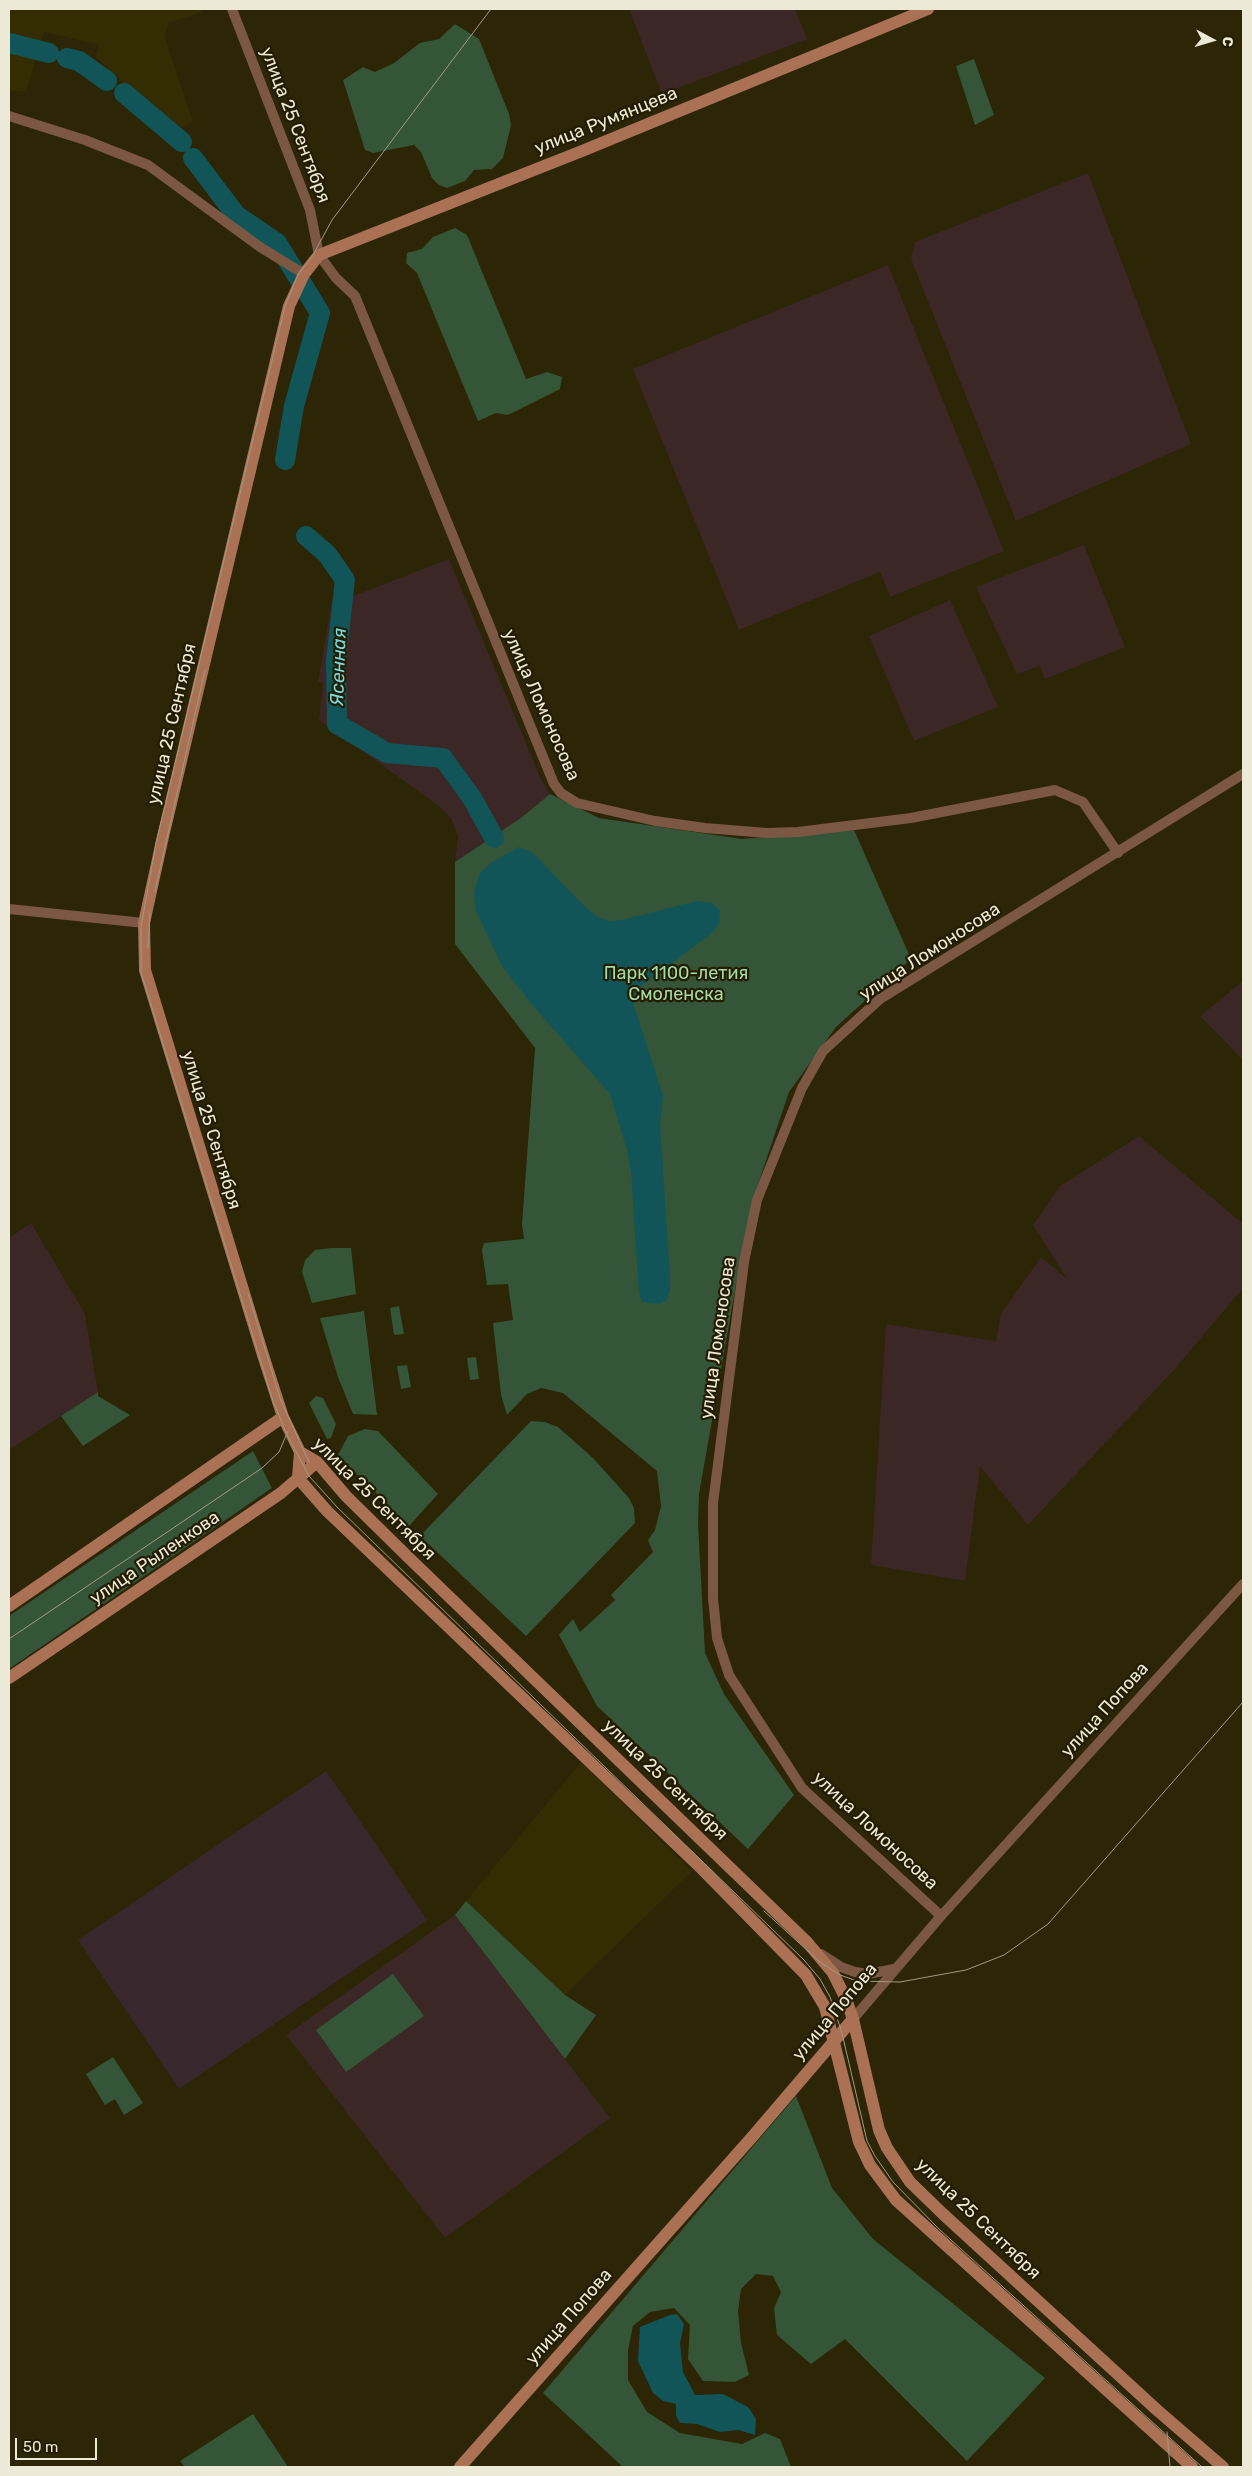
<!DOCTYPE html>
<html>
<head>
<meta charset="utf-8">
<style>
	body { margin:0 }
	#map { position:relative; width:1252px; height:2476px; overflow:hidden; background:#2c2506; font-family:Rubik,sans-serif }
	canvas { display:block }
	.frame { position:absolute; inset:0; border:10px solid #ede9d7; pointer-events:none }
	.north { position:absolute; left:1187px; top:15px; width:50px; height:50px; -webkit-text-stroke:4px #231c00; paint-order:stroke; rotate:96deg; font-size:14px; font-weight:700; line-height:20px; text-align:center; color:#ede9d7 }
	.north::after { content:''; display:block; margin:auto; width:18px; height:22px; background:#ede9d7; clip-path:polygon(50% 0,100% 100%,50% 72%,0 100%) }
	.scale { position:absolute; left:15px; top:2438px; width:82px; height:22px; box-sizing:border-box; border:2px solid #ede9d7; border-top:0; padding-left:6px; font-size:15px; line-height:18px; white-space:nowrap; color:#ede9d7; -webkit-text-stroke:4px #231c00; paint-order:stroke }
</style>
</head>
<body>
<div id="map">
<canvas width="1252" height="2476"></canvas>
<div class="frame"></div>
<div class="north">С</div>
<div class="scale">50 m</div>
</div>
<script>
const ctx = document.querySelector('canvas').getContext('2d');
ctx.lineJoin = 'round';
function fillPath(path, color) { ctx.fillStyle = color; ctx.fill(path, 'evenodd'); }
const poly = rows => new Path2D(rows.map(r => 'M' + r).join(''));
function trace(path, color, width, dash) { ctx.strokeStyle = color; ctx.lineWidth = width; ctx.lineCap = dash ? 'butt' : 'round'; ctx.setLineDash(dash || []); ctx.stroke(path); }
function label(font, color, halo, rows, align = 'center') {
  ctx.font = font + ' Rubik,sans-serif'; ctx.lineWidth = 4.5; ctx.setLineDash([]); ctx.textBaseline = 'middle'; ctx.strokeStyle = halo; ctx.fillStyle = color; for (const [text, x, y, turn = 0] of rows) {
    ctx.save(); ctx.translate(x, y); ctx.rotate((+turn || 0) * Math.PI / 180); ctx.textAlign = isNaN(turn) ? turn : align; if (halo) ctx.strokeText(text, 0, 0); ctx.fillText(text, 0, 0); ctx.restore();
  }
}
fillPath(poly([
	[9,9,201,9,202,12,169,23,165,38,193,121,174,132,96,57,99,45,44,32,26,92,9,90],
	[581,1762,692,1871,565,1995,466,1901]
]), '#342c02');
fillPath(poly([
	[629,9,795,9,807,39,662,94],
	[1088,173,1191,444,1016,521,911,259,915,242],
	[888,265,1004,551,890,597,880,572,739,630,633,369],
	[1084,545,1125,647,1045,679,1040,666,1017,674,976,587],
	[449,559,541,779,550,794,522,817,455,862,458,837,451,818,439,806,319,720,323,683,318,682,332,600,348,598],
	[950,600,998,707,914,741,869,636],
	[1243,981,1243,1060,1200,1016],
	[1139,1136,1243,1224,1243,1288,1175,1369,1028,1525,980,1466,965,1581,871,1565,886,1324,996,1341,1001,1314,1041,1257,1067,1279,1033,1225,1060,1186],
	[31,1223,85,1314,98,1392,9,1450,9,1238],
	[455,1915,610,2118,445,2238,286,2035]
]), '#3b2725');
fillPath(poly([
	[326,1771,427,1920,179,2089,78,1940]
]), '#39272e');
fillPath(poly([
	[974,59,994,115,975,125,956,66],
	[550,794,599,818,742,839,854,830,911,959,836,1027,789,1092,754,1196,740,1262,699,1494,698,1524,705,1653,724,1694,794,1795,748,1849,597,1706,559,1635,573,1619,580,1632,615,1600,611,1595,653,1552,648,1540,655,1530,661,1506,657,1471,563,1393,541,1388,527,1394,507,1415,501,1395,493,1323,513,1320,508,1284,487,1285,482,1250,484,1243,524,1239,522,1224,535,1048,455,944,455,862,522,817],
	[399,1306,404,1334,394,1335,390,1308],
	[476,1357,479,1379,470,1380,467,1358],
	[407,1365,411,1387,401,1389,397,1366],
	[98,1392,98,1396,130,1415,83,1446,61,1416],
	[531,1421,545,1422,558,1427,593,1458,629,1498,634,1508,635,1523,526,1636,420,1536],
	[253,1451,272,1488,9,1669,9,1616],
	[393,1974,424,2016,346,2072,316,2030],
	[113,2057,143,2103,124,2115,115,2099,105,2105,86,2074]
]), '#345537');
fillPath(poly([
	[455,24,479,39,509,114,511,125,503,158,492,169,474,170,465,181,447,188,439,185,432,178,421,152,414,145,373,153,365,150,343,80,363,67,375,72,394,63,420,43,439,39],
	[455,228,467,235,526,379,547,372,562,377,560,389,508,415,496,413,478,421,417,273,406,263,407,253,422,249,433,237],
	[331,1248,351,1248,356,1294,312,1303,302,1272,305,1260,315,1250],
	[364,1311,377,1415,353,1414,338,1377,320,1318],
	[316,1396,323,1398,336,1424,331,1438,327,1439,309,1403],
	[365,1429,378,1431,438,1494,409,1526,338,1455,348,1436],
	[466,1901,565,1995,596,2015,565,2059,455,1915],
	[796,2096,832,2188,873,2239,1045,2378,967,2461,845,2339,811,2364,777,2335,774,2308,781,2292,773,2276,756,2274,741,2289,738,2311,741,2343,749,2375,735,2382,703,2381,688,2359,690,2325,674,2308,650,2312,633,2326,628,2350,628,2380,647,2412,680,2433,742,2444,765,2433,780,2439,791,2467,623,2467,543,2393],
	[253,2414,288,2467,185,2467,180,2461]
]), '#345536');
fillPath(poly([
	[518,847,532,852,583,905,598,917,609,921,622,920,697,901,712,903,720,911,719,924,711,934,637,989,632,999,663,1096,660,1123,670,1279,670,1291,666,1301,660,1304,642,1302,639,1293,631,1172,627,1150,610,1094,528,1000,502,966,476,911,474,892,480,873,492,862],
	[677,2314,684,2324,680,2343,683,2372,695,2395,723,2394,748,2407,756,2419,755,2435,738,2430,720,2432,697,2424,680,2423,676,2416,676,2404,663,2401,653,2393,638,2361,640,2327,670,2315]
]), '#125558');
trace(poly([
	[9,43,49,53],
	[67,58,79,61,107,81],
	[124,93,182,142],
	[193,158,236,215,277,243,320,313,294,406,285,460],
	[306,536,327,554,345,580,336,661,337,724,387,753,443,758,472,798,494,838]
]), '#125558', 20);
trace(poly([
	[232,9,310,210,319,255,336,278,355,296,554,784,561,793,577,803,655,821,705,828,767,833,798,832,911,818,1055,790,1083,802,1118,853],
	[9,116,85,140,148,165,260,247,304,274],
	[9,909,144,923],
	[941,1916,802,1788,729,1675,717,1638,713,1598,713,1503,744,1262,757,1200,802,1088,823,1051,880,999,1243,774],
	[821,1954,841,1967,855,1972,868,1974,894,1969],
	[853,2019,941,1916,1243,1584]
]), '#7b5744', 10);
trace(poly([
	[928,9,582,151,319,255,304,274,289,306,162,841,144,923,145,970,263,1355,283,1417,300,1452,317,1462,346,1496,408,1557,807,1942,833,1973,846,1999,853,2019,879,2130,887,2148,910,2182,943,2214,1157,2410,1223,2467],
	[300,1452,298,1478,327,1511,702,1869,806,1975,825,2007,859,2142,870,2165,896,2200,1192,2467],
	[9,1606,283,1417],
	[9,1678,281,1493,317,1462],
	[460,2467,753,2136,853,2019]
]), '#ab7154', 12);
trace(poly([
	[491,9,332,220,313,255,298,275,285,306,156,843,141,927,141,972,273,1401,287,1435,309,1476,337,1507,804,1960,820,1979,830,1997,842,2033,867,2141,875,2156,893,2182,940,2230,1202,2467],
	[155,891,205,670],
	[148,948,150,913],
	[248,1293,281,1401,309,1462],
	[9,1639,262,1468,279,1452,288,1431],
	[764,1911,820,1962,840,1975,857,1981,900,1982,966,1970,1004,1955,1048,1924,1243,1702],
	[1167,2432,1170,2467]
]), '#a09b84', 1);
label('18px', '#ede9d7', '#231c00', [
	["улица Румянцева",606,121,-22],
	["улица 25 Сентября",295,125,69],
	["улица Ломоносова",541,705,66],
	["улица 25 Сентября",172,724,-77],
	["улица Ломоносова",930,952,-33],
	["улица 25 Сентября",211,1130,73],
	["улица Ломоносова",718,1338,-82],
	["улица 25 Сентября",374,1499,45],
	["улица Рыленкова",155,1558,-34],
	["улица Попова",1105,1710,-48],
	["улица 25 Сентября",665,1780,44],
	["улица Ломоносова",875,1831,43],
	["улица Попова",835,2012,-50],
	["улица 25 Сентября",978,2219,44],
	["улица Попова",569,2317,-49]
]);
label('18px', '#a3dba6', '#231c00', [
	["Парк 1100-летия",676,974],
	["Смоленска",676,995]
]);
label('italic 19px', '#77dbdf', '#231c00', [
	["Ясенная",339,667,-88]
]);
</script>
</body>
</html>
